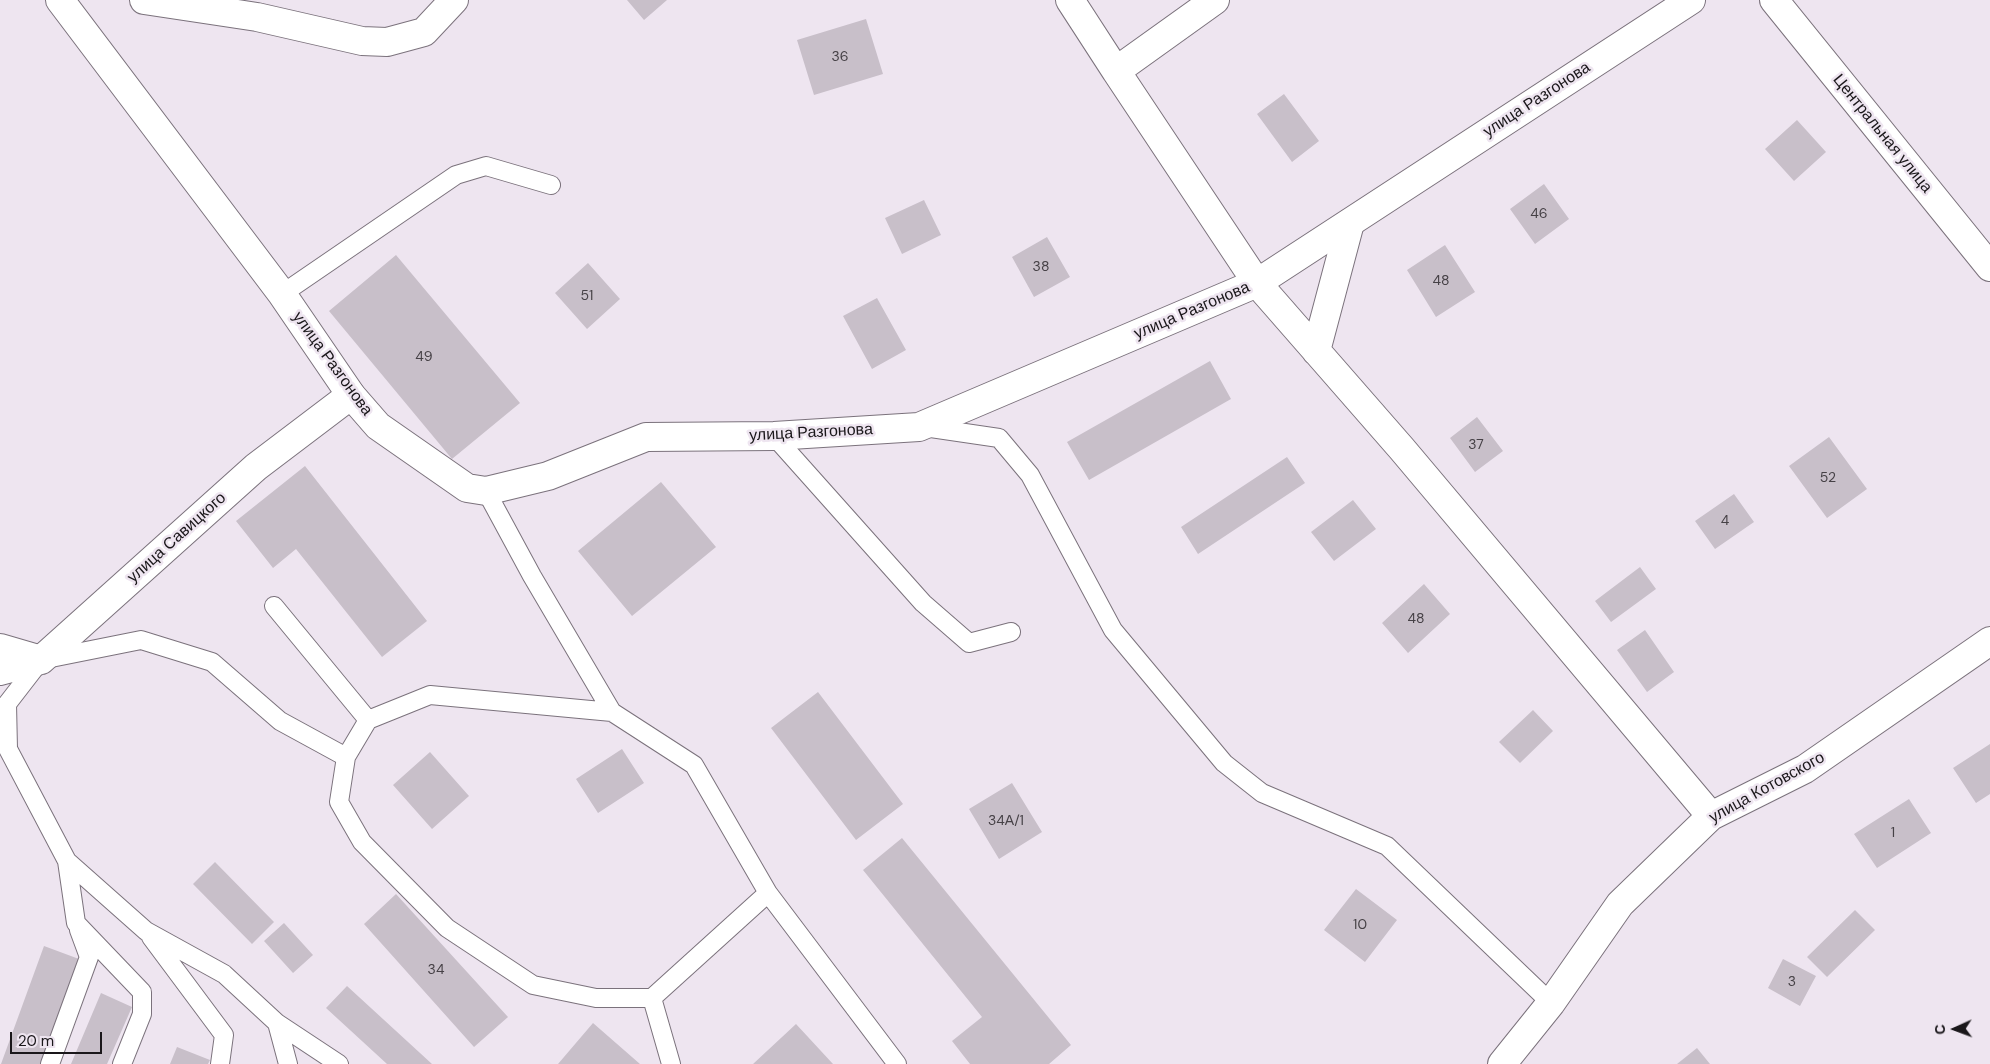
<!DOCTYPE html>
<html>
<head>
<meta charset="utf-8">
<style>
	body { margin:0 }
	#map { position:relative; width:1990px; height:1064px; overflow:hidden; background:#eee5f0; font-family:"DM Sans",sans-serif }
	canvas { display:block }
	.north { position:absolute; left:1930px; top:1004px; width:50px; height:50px; -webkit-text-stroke:4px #eee5f0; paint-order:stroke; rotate:268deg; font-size:14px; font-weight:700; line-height:20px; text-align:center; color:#1a171a }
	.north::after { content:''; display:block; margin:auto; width:18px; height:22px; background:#1a171a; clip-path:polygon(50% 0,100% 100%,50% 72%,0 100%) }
	.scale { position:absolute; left:10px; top:1032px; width:92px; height:22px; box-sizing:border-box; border:2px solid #1a171a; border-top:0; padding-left:6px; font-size:15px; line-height:18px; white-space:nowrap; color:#1a171a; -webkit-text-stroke:4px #eee5f0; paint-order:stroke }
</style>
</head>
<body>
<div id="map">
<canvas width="1990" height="1064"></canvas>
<div class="north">С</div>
<div class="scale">20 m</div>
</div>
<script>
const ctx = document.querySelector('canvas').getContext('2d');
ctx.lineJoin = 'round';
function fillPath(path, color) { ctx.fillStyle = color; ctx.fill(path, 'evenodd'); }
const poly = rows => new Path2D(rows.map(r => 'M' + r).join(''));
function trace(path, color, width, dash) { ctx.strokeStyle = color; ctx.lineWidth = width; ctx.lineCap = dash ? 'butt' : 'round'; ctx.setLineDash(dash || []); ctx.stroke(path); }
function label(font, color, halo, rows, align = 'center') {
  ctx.font = font + ' "DM Sans",sans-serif'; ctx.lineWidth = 5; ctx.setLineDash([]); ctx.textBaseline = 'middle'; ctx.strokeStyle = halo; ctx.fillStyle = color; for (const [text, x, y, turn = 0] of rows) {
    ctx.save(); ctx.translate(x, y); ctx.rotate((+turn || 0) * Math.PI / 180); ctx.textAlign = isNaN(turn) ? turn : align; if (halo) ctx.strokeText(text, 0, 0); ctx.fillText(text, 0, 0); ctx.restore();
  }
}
fillPath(poly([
	[627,0,667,0,644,20],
	[866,19,883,74,814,95,797,40],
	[1284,94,1319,141,1292,162,1257,114],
	[1797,120,1826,152,1794,181,1765,149],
	[1544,184,1569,219,1535,244,1510,209],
	[924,200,941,235,902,254,885,218],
	[1047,237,1070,277,1034,297,1012,257],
	[1445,245,1475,292,1436,317,1407,270],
	[396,255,520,403,452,459,329,311],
	[588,263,620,299,587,329,555,293],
	[877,298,906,350,872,369,843,316],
	[1210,361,1231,399,1089,480,1067,442],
	[1477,417,1503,451,1475,472,1450,438],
	[1829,437,1867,489,1827,518,1789,466],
	[1287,457,1305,483,1198,554,1181,527],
	[305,466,427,621,382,657,296,549,273,568,236,521],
	[661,482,716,547,632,616,578,551],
	[1734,494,1754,522,1715,549,1695,521],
	[1353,500,1376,529,1334,561,1311,532],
	[1640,567,1656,589,1611,622,1595,601],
	[1424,584,1450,614,1408,653,1382,623],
	[1645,630,1674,672,1647,692,1617,650],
	[818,692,903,804,856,840,771,728],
	[1533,710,1553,731,1520,763,1499,742],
	[1990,744,1990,794,1976,803,1953,768],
	[622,749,644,783,598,813,576,779],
	[430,752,469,796,432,829,393,785],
	[1012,783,1042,832,999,859,969,809],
	[1909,799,1931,833,1877,868,1854,834],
	[902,838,1071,1045,1049,1064,970,1064,952,1041,982,1017,863,870],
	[215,862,274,922,252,944,193,884],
	[1356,889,1397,920,1365,962,1324,930],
	[396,894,508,1017,474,1047,364,924],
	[1855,910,1875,930,1827,977,1807,957],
	[284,923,313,955,293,973,264,941],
	[44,946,79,959,40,1064,1,1064],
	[1783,959,1816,976,1800,1006,1768,988],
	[347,986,432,1064,387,1064,326,1008],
	[101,993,132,1007,107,1064,71,1064],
	[593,1023,640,1064,558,1064],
	[796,1024,833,1064,753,1064],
	[177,1047,210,1060,208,1064,170,1064],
	[1697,1048,1710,1064,1677,1064]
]), '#c8bfc9');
const service = poly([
	[282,294,456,175,486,166,551,185],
	[924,427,999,438,1030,475,1113,630,1224,763,1262,793,1387,846,1551,1003],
	[774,436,923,603,969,643,1011,632],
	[486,491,532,576,612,712,694,765,768,893,897,1064],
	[274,606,368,720],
	[612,712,430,695,368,720,346,757,339,802,362,842,447,928,533,985,596,998,652,998,768,893],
	[67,861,76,923,142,992,142,1014,122,1064],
	[151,937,224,1035,220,1064],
	[652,998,671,1064],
	[277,1023,288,1064],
	[50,1064,89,957,79,930],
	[339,1064,277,1023,224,974,146,931,67,861,8,749,7,704,41,660,141,640,212,662,280,721,346,757]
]);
const minor = poly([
	[144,0,257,17,362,41,387,42,424,32,454,0],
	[1070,0,1116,71],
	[1215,0,1116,71,1257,283,1402,449,1711,816],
	[1316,351,1350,223],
	[0,648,41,660],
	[0,671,41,660,256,467,351,395],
	[1502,1064,1551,1003,1620,904,1711,816,1805,769,1990,641]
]);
const tertiary = poly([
	[60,0,282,294,351,395,378,426,467,488,486,491,548,476,646,437,774,436,919,427,1257,283,1691,0],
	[1774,0,1990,267]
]);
trace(service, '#7b727c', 20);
trace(minor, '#7b727c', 30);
trace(tertiary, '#7b727c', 30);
trace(service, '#fff', 18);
trace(minor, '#fff', 28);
trace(tertiary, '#fff', 28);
label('14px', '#464146', null, [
	["36",840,57],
	["46",1539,214],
	["38",1041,267],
	["48",1441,281],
	["51",587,296],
	["49",424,357],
	["37",1476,445],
	["52",1828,478],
	["4",1725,521],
	["48",1416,619],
	["34А/1",1006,821],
	["1",1893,833],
	["10",1360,925],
	["34",436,970],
	["3",1792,982]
]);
label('16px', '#1a171a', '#eee5f0', [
	["улица Разгонова",1537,100,-33],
	["Центральная улица",1882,134,51],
	["улица Разгонова",1192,311,-23],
	["улица Разгонова",332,364,54],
	["улица Разгонова",811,433,-3],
	["улица Савицкого",177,538,-42],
	["улица Котовского",1767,788,-29]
]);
</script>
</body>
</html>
